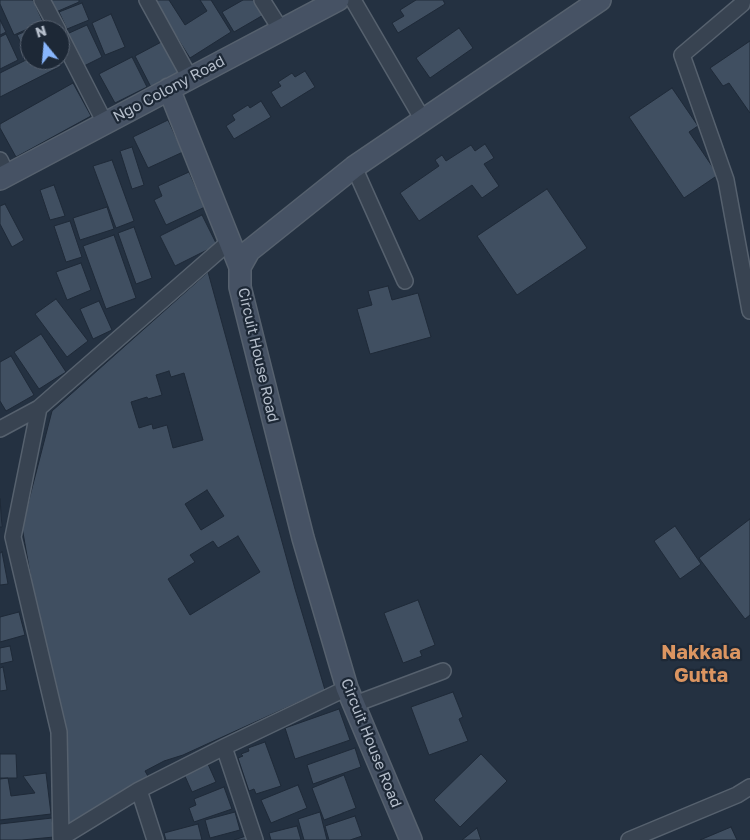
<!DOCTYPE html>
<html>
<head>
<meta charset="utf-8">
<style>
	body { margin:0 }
	#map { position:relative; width:750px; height:840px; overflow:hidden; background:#243141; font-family:"Golos Text",sans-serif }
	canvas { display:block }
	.north { position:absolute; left:20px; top:20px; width:50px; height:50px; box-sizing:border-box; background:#1d2836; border:1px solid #5a6472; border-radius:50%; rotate:343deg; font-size:14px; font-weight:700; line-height:20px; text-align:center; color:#b5becb }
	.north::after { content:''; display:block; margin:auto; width:18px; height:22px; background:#88b6fd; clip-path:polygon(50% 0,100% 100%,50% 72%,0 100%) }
</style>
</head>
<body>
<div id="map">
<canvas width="750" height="840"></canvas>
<div class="north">N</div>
</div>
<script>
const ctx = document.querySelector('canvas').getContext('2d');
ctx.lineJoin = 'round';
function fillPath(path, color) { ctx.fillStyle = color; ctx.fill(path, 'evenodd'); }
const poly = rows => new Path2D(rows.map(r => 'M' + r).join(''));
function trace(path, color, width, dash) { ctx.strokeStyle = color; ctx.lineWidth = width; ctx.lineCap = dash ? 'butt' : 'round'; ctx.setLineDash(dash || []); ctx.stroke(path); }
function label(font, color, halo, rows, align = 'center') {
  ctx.font = font + ' "Golos Text",sans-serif'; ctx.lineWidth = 4.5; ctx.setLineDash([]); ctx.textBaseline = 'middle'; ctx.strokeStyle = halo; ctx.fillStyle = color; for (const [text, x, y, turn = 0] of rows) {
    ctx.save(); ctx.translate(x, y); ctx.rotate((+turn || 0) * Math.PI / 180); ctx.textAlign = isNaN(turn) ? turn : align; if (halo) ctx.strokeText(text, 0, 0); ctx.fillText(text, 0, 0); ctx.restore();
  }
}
const building = poly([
	[0,0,33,0,43,22,14,35,0,4,0,0],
	[51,0,79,0,79,2,56,12,51,0],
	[155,0,169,0,185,25,207,11,200,0,211,0,231,32,190,58,154,1,155,0],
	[243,0,256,0,265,14,234,32,222,12,243,0],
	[416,0,443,0,445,4,398,33,392,23,404,16,400,10,416,0],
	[82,3,89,20,67,29,59,12,82,3],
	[111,14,125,47,105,55,92,23,111,14],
	[0,20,6,32,0,35,0,20],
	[47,22,51,30,30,30,30,51,26,53,17,35,47,22],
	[87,25,102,57,82,67,67,34,87,25],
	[459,28,473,48,430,78,416,58,459,28],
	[6,34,18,60,0,69,0,37,6,34],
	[167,39,185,73,153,91,135,56,167,39],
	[750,41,750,113,729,83,723,86,710,68,750,41],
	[132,57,147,87,115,103,99,74,132,57],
	[30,58,30,60,58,60,61,66,0,97,0,73,30,58],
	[305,71,315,87,281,108,271,92,281,86,278,82,292,73,295,77,305,71],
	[73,83,91,116,16,157,0,128,0,124,73,83],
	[672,88,698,126,689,132,718,175,684,198,629,117,672,88],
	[261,101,271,117,234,139,226,126,235,120,232,115,248,105,250,108,261,101],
	[168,120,183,152,148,168,133,137,168,120],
	[485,144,494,158,484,164,499,186,482,198,472,185,419,221,400,193,439,166,435,160,442,155,446,161,471,145,475,151,485,144],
	[132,147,144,185,132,189,120,151,132,147],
	[112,160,134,221,116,228,93,166,112,160],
	[189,172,205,207,166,225,154,200,162,196,158,186,189,172],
	[54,185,65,216,50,220,40,190,54,185],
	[547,189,587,248,517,295,477,236,547,189],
	[5,204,24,240,12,247,0,224,0,206,5,204],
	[107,207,114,229,80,240,73,218,107,207],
	[202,215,217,245,175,266,160,236,202,215],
	[70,221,82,257,66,262,54,226,70,221],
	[134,227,152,278,136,284,118,233,134,227],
	[114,235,136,298,106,309,83,246,114,235],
	[81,263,91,290,67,300,56,272,81,263],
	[208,272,295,589,325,690,183,755,164,761,145,771,149,778,66,827,37,613,22,527,52,411,208,272],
	[388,286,392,300,418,293,431,337,370,354,357,309,372,305,368,291,388,286],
	[56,299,88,341,67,357,35,314,56,299],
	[99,301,112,330,93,339,80,309,99,301],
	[41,334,66,372,39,389,14,352,41,334],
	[11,356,34,395,6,411,0,401,0,362,11,356],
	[169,371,171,377,184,373,203,440,173,448,167,425,153,429,152,424,139,428,131,402,147,397,148,399,162,395,156,375,169,371],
	[207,490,224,516,201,530,185,504,207,490],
	[0,499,2,527,0,527,0,499],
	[750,519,750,615,745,619,699,558,750,519],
	[675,526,701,564,680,579,654,541,675,526],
	[238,536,260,572,190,615,168,579,195,562,190,555,213,541,218,548,238,536],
	[2,552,8,584,0,585,0,553,2,552],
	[418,600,435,645,420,651,422,656,403,663,384,613,418,600],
	[19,612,25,635,0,642,0,617,19,612],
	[10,646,13,661,0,664,0,648,10,646],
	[3,667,7,690,0,691,0,668,3,667],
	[453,692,463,717,459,719,468,741,429,755,411,707,453,692],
	[339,709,350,740,295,759,285,728,339,709],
	[265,742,281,786,256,794,254,789,249,791,238,758,243,756,241,754,249,751,248,748,265,742],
	[355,748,361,767,313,784,307,765,355,748],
	[0,754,16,754,17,778,0,778,0,754],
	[481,754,507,781,460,827,434,800,481,754],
	[208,764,216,782,192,792,184,774,208,764],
	[46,773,51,814,0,820,0,779,8,778,11,796,35,793,23,776,46,773],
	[344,775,356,808,324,820,312,788,344,775],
	[298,785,307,808,271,823,261,800,298,785],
	[224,787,232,809,194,822,189,808,196,805,194,799,224,787],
	[235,812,240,830,210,838,205,820,235,812],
	[320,812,327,840,304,840,298,819,320,812],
	[355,816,362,836,350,840,329,840,325,826,355,816],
	[52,818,54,837,22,840,0,840,0,824,52,818],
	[198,824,202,840,166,840,164,833,198,824],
	[297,826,301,840,271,840,269,833,297,826],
	[731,827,737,840,700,840,731,827],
	[477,828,481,840,462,840,477,828],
	[246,836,248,840,234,840,246,836]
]);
fillPath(building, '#404f61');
trace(building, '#1f2a38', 1);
const street = poly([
	[42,0,58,30],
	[147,0,190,78],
	[262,0,281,30],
	[353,0,423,120],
	[743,0,742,4,682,55,726,180,750,311],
	[60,35,105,123],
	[0,160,7,175],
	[354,167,405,281],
	[0,429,39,408],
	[355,704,443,671],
	[224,747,255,840],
	[139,790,61,838,59,732,13,537,39,408,229,242],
	[155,840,139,790,224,747,347,688],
	[629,840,737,795,750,787]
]);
const secondary = poly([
	[169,89,240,267],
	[0,179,338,0],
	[411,840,347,688,303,538,240,287,240,267,249,251,354,167,600,0]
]);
trace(street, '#56616e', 18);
trace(secondary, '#56616e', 24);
trace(street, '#384351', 15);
trace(secondary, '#465264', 21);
label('15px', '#b5becb', '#1d2836', [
	["Ngo Colony Road",169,89,-28],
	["Circuit House Road",258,355,77],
	["Circuit House Road",371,743,68]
]);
label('bold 20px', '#db9561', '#1d2836', [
	["Nakkala",701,653],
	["Gutta",701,676]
]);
</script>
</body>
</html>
